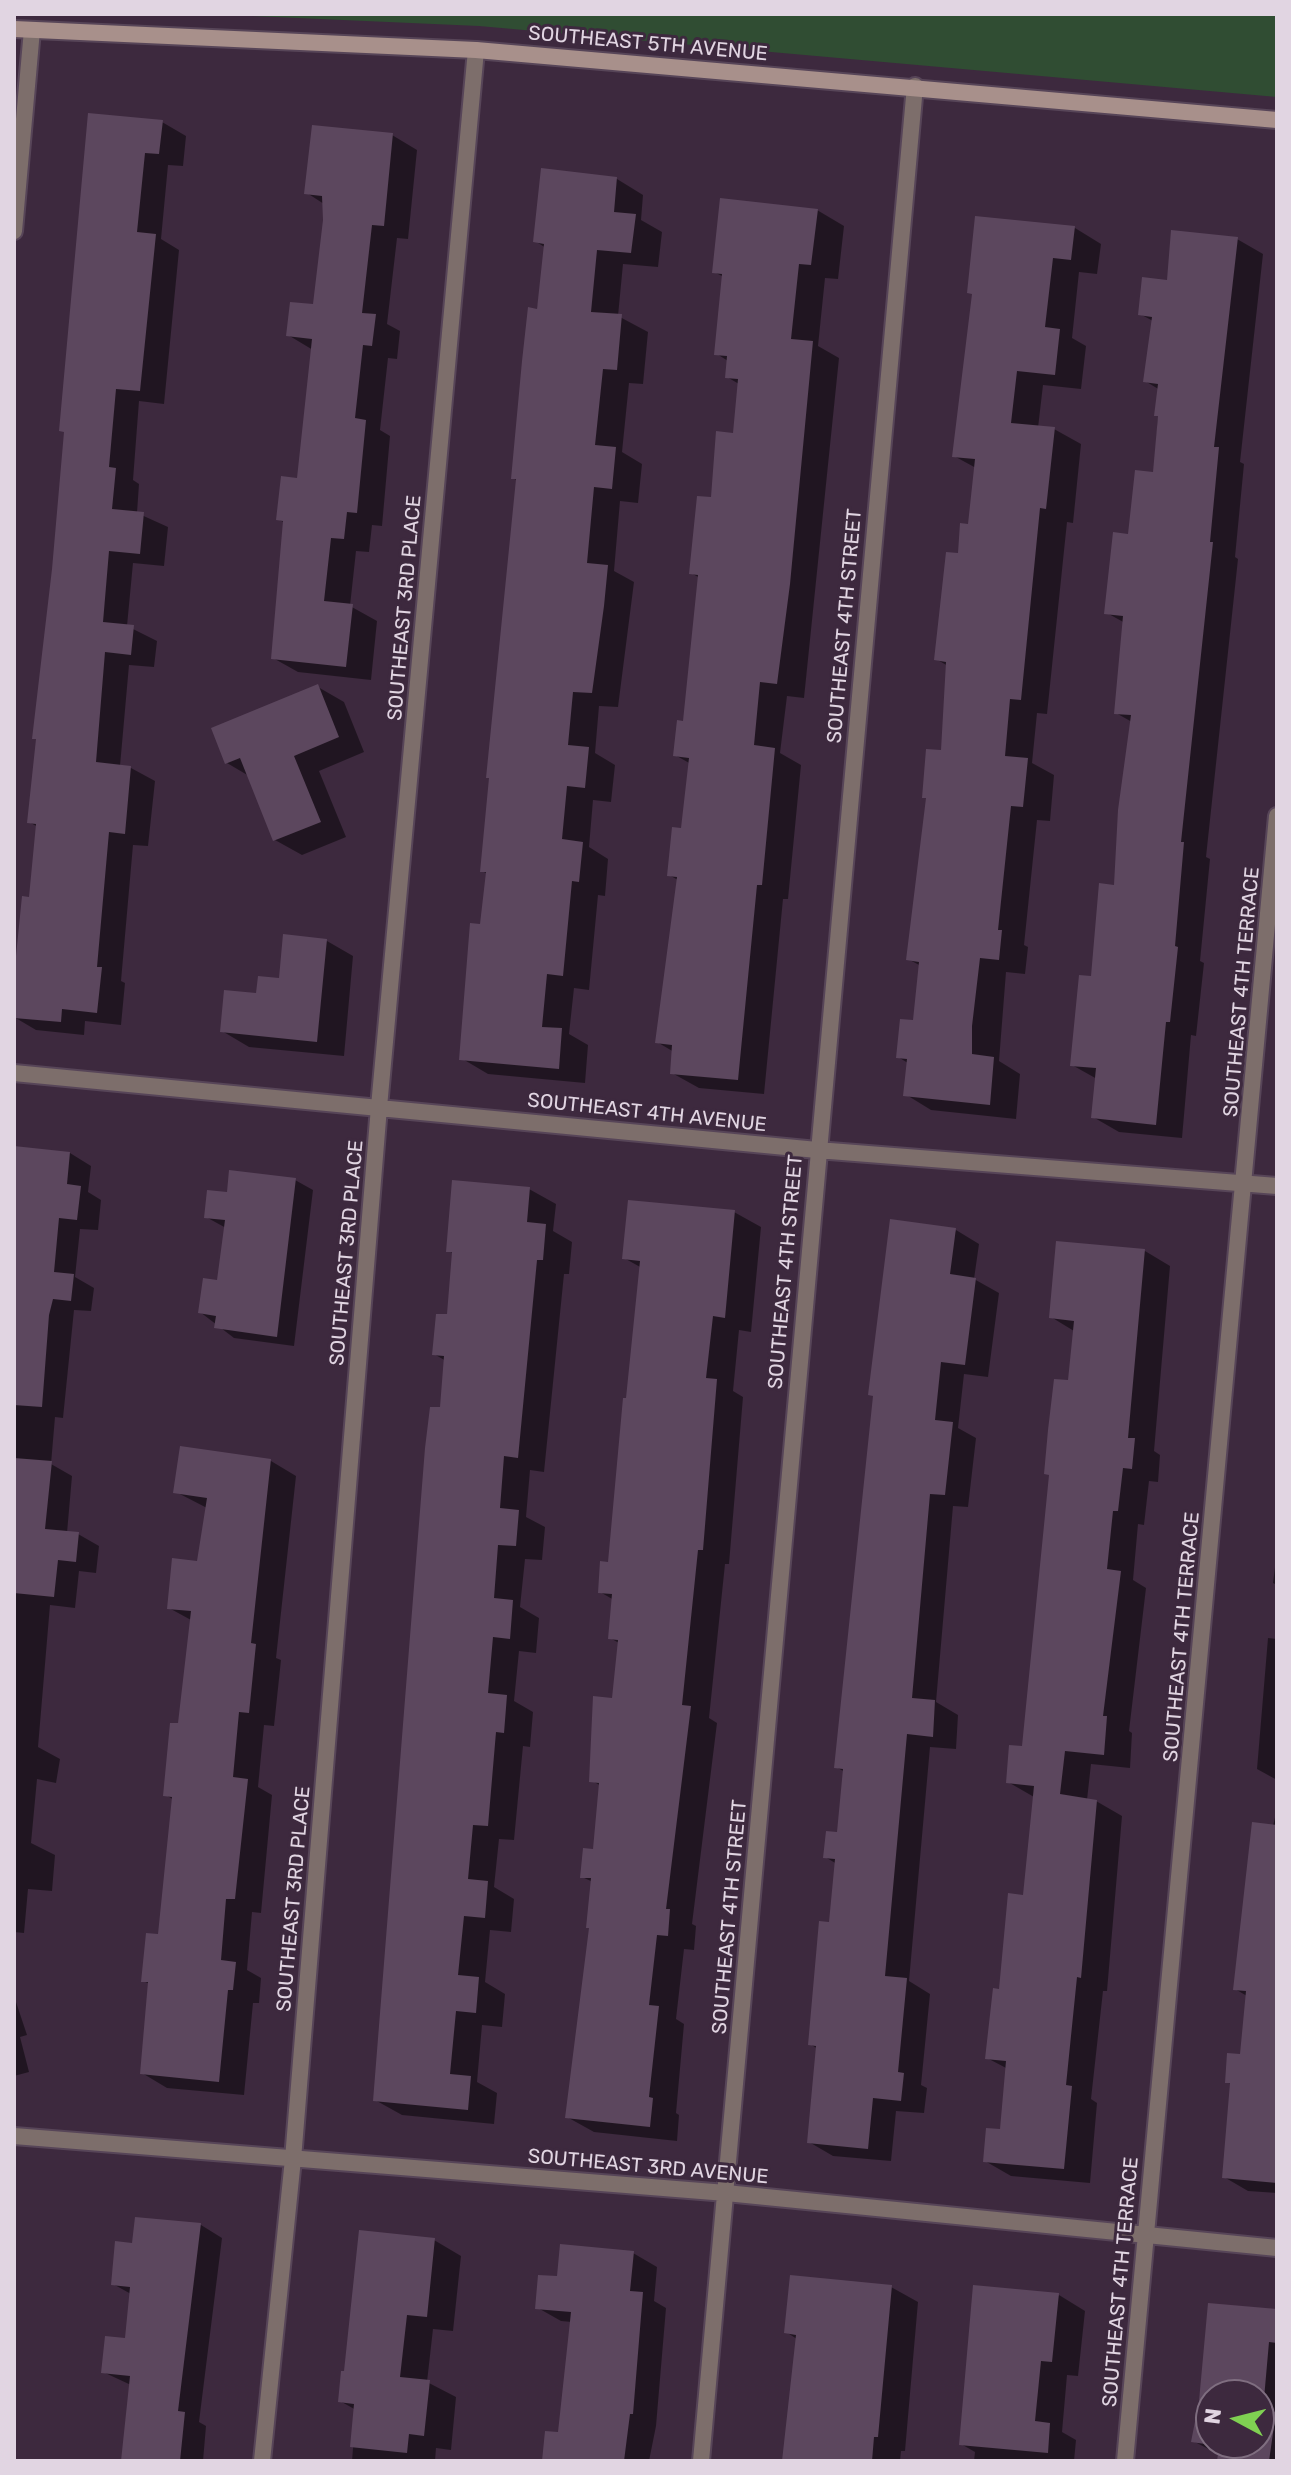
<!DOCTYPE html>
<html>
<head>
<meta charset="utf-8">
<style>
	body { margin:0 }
	#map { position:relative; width:1291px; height:2475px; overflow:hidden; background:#3d293e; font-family:Rubik,sans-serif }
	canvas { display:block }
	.frame { position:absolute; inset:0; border:16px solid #e1d5e2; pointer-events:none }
	.north { position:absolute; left:1195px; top:2379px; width:80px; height:80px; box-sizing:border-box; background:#3d293e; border:2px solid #7f6e80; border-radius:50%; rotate:277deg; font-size:22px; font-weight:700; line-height:32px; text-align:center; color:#e1d5e2 }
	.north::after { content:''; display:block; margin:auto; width:28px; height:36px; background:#7fd052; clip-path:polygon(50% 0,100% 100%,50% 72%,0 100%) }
</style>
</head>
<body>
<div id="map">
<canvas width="1291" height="2475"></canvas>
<div class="frame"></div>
<div class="north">N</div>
</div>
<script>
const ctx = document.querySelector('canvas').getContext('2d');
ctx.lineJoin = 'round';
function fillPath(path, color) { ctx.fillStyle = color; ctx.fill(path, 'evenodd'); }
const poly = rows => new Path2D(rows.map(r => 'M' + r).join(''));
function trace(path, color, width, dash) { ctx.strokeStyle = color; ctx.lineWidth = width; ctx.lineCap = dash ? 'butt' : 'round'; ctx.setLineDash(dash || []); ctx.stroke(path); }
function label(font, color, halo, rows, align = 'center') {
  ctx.font = font + ' Rubik,sans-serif'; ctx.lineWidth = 6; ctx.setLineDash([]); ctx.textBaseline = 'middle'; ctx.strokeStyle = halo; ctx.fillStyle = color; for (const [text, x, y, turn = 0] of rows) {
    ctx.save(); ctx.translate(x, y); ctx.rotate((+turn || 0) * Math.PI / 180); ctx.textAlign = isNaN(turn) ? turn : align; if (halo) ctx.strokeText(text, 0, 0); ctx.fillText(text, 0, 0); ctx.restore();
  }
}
fillPath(poly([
	[207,14,1277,14,1277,97,479,26]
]), '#304d33');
fillPath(poly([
	[90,115,162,122,186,136,183,166,168,165,161,239,179,250,164,404,139,401,133,480,139,484,137,513,168,527,164,566,133,563,127,626,157,641,154,667,129,665,120,766,131,768,155,781,148,846,133,845,121,981,125,983,121,1025,85,1021,84,1035,36,1030,14,1017,14,997,31,899,38,827,29,822,54,569],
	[392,135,417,150,408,239,397,238,387,324,400,331,397,359,388,358,380,430,390,436,382,526,372,525,369,552,356,551,350,606,377,621,371,680,298,672,273,658,285,523,278,519,299,480,313,350,288,335,315,306,325,220,324,204,307,193],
	[543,171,617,179,643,195,641,220,662,232,658,267,623,264,618,316,648,332,643,384,629,383,622,452,642,464,638,503,620,501,614,571,634,582,618,707,599,706,595,753,615,765,611,802,593,800,589,847,608,859,605,896,598,895,589,990,574,988,569,1034,588,1045,585,1083,488,1074,461,1058,488,874,482,871,518,481,513,478,546,248,535,241],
	[817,210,844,226,838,279,825,278,818,346,839,358,804,698,787,696,780,753,801,765,788,899,783,899,764,1094,699,1088,672,1073,674,1052,657,1042,678,880,669,875,683,830,691,764,675,755,684,723,700,578,691,573,735,435,739,384,727,377,728,361,717,354,724,277,714,272],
	[1075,228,1101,244,1097,274,1079,272,1072,338,1086,346,1081,389,1043,385,1038,428,1054,429,1081,444,1073,523,1067,522,1047,714,1037,713,1032,763,1054,775,1050,821,1037,820,1024,945,1028,947,1025,974,1006,972,999,1061,1020,1074,1016,1119,931,1110,905,1094,908,1063,898,1057,915,1022,921,966,908,959,928,799,924,797,942,752,948,666,936,659,970,526,976,468,954,456,974,295],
	[1237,239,1263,254,1240,462,1244,464,1235,557,1238,559,1206,857,1210,859,1200,961,1204,963,1196,1036,1191,1035,1182,1138,1119,1132,1093,1117,1097,1079,1072,1065,1116,887,1132,722,1116,713,1125,623,1107,613,1130,536,1154,474,1160,390,1145,381,1153,321,1140,314,1168,282],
	[318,687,344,702,364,752,319,771,346,837,302,855,275,840,249,776,227,763],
	[327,941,353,956,344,1056,249,1047,222,1031,258,995],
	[14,1148,70,1153,91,1166,88,1192,101,1200,98,1230,80,1229,75,1277,94,1288,91,1311,74,1310,63,1418,55,1417,51,1464,72,1476,67,1533,78,1534,99,1546,96,1573,79,1571,75,1608,50,1605,38,1747,60,1759,56,1783,37,1779,31,1843,55,1855,52,1891,28,1889,24,1933,14,1932],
	[295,1180,313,1190,294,1346,234,1338,200,1312,219,1283,226,1228,206,1217,229,1194],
	[529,1189,556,1204,553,1231,572,1242,569,1274,564,1274,544,1472,530,1470,526,1517,545,1527,542,1560,525,1559,520,1607,539,1618,536,1653,519,1651,514,1701,533,1712,530,1747,523,1746,514,1840,499,1839,494,1887,514,1899,511,1932,490,1930,485,1982,505,1994,502,2027,482,2025,477,2082,497,2093,494,2124,402,2115,375,2100,446,1361,434,1354,448,1316,454,1254,448,1250],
	[734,1212,761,1227,751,1332,739,1330,733,1391,743,1397,729,1564,725,1564,709,1718,717,1723,692,1924,696,1926,694,1950,684,1949,676,2019,684,2024,676,2113,679,2115,677,2141,594,2132,567,2117,591,1928,593,1882,582,1877,595,1851,601,1786,591,1780,614,1700,619,1643,610,1638,614,1600,600,1592,610,1564,642,1268,624,1258],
	[956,1230,979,1244,974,1279,999,1293,988,1377,964,1374,958,1428,976,1438,968,1507,953,1506,936,1702,958,1715,956,1749,930,1747,909,1981,930,1994,921,2085,927,2088,924,2113,896,2111,891,2161,833,2156,809,2142,818,2049,810,2044,831,1924,837,1864,825,1857,839,1834,845,1772,836,1767,875,1397,870,1394],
	[1145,1251,1170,1266,1154,1451,1160,1455,1158,1482,1149,1481,1144,1525,1138,1524,1133,1580,1146,1588,1129,1731,1132,1733,1130,1768,1091,1764,1087,1800,1096,1801,1122,1816,1107,1991,1103,1991,1091,2099,1097,2103,1090,2183,1011,2176,985,2161,1002,2131,1008,2069,987,2058,1024,1897,1034,1797,1008,1782,1024,1749,1051,1476,1046,1473,1070,1382,1074,1331,1051,1317],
	[271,1461,296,1476,276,1658,281,1660,274,1726,264,1725,258,1787,272,1795,261,1913,252,1912,247,1970,261,1978,259,2003,253,2003,244,2095,167,2088,142,2073,150,1984,143,1981,160,1936,174,1800,166,1795,179,1725,191,1620,169,1608,199,1563,207,1508,176,1492],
	[1277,1552,1277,1585,1273,1583],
	[1268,1638,1277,1639,1277,1780,1257,1769],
	[1277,1809,1277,2193,1248,2191,1224,2177,1232,2085,1227,2081,1242,2056,1247,1996,1235,1989],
	[14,1996,27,2035,20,2037,29,2072,14,2076],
	[137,2219,201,2225,222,2238,199,2422,206,2426,203,2461,123,2461,131,2385,103,2372,127,2340,131,2294,113,2284,134,2245],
	[434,2240,461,2256,453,2331,433,2329,427,2382,456,2397,451,2450,436,2448,435,2461,352,2461,356,2410,340,2401,346,2374],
	[633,2253,657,2267,654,2301,666,2308,656,2426,649,2461,544,2461,560,2434,572,2322,561,2321,538,2308,559,2279],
	[891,2287,918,2302,905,2451,901,2451,900,2461,783,2461,797,2339,786,2332],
	[1059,2295,1085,2311,1078,2376,1067,2375,1062,2432,1076,2440,1074,2461,974,2461,975,2452,961,2444],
	[1277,2311,1277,2461,1219,2461,1220,2455,1193,2441,1201,2402],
	[1211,2395,1259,2395,1259,2443,1211,2443]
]), '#0007');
fillPath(poly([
	[88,113,163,120,159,154,145,153,137,232,156,234,140,391,116,389,109,467,116,468,112,509,144,512,140,554,109,551,103,622,134,625,131,655,105,652,96,762,131,766,125,834,109,832,97,967,102,967,97,1013,62,1009,61,1022,14,1018,14,976,22,896,29,897,36,824,27,823,36,739,32,739,52,569,64,432,59,431],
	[312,125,393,133,384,226,372,225,362,313,376,314,372,346,363,345,355,418,366,420,357,513,347,512,344,539,331,538,324,601,353,604,346,667,271,659,283,521,276,520,281,476,297,478,312,339,286,336,290,302,313,304,323,220,322,196,304,194],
	[541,168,617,177,614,212,636,214,631,253,597,250,591,312,622,314,617,370,603,369,595,445,616,447,612,489,594,487,587,563,608,565,604,606,592,693,573,692,568,745,589,747,585,788,567,786,562,839,583,842,579,882,572,881,563,976,547,974,542,1027,562,1028,559,1069,459,1060,470,923,480,924,486,872,480,872,489,778,486,778,516,479,511,479,522,361,528,307,537,309,544,244,533,242],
	[720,198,818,209,811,265,799,264,791,339,813,341,790,584,777,684,760,682,754,745,775,748,762,885,757,885,738,1080,670,1074,672,1045,655,1043,677,877,667,876,672,827,681,828,689,758,673,756,677,720,683,721,698,575,689,574,697,496,711,497,716,431,733,433,738,379,725,378,727,356,714,355,722,274,712,273],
	[975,216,1075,226,1071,260,1053,258,1045,327,1060,329,1055,375,1017,371,1011,423,1055,427,1046,509,1040,508,1021,700,1010,699,1005,756,1028,758,1023,807,1011,806,998,930,1002,930,999,960,980,958,972,1026,972,1054,994,1057,990,1105,903,1096,907,1059,896,1058,900,1019,913,1020,919,962,906,960,926,798,922,798,926,749,941,750,946,662,934,660,946,552,958,553,960,523,968,524,975,459,952,457,972,294,967,293],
	[1171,230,1238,237,1214,447,1219,447,1210,542,1213,542,1181,842,1184,842,1175,946,1178,947,1170,1022,1166,1022,1156,1125,1091,1118,1096,1068,1070,1066,1079,975,1091,976,1099,883,1114,885,1118,810,1131,715,1114,714,1123,616,1104,614,1113,532,1128,534,1135,470,1153,472,1158,416,1154,416,1158,384,1143,382,1152,317,1138,315,1142,277,1167,280],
	[318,684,339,737,294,756,321,822,273,841,240,758,225,764,211,728],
	[283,934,327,939,317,1042,220,1032,224,990,256,993,258,976,279,978],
	[14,1146,70,1152,67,1184,81,1186,77,1220,59,1218,54,1272,74,1274,71,1301,53,1299,49,1315,42,1407,14,1405],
	[229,1170,296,1178,277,1337,214,1328,216,1316,198,1313,203,1278,217,1280,225,1220,204,1218,207,1190,227,1192],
	[452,1180,530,1187,527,1222,546,1224,543,1260,537,1260,518,1458,504,1456,500,1508,519,1510,516,1546,498,1545,494,1598,513,1600,510,1639,493,1637,488,1693,507,1695,504,1733,496,1732,488,1826,473,1825,468,1879,488,1881,485,1918,464,1916,458,1975,479,1977,476,2013,456,2011,450,2074,471,2076,468,2110,373,2101,425,1448,430,1407,440,1407,444,1356,432,1355,436,1314,447,1314,452,1252,446,1252],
	[628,1200,735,1210,725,1318,713,1316,706,1378,717,1379,703,1550,698,1550,682,1705,691,1706,666,1909,670,1909,668,1936,657,1935,649,2005,659,2006,649,2097,653,2098,650,2127,565,2118,589,1928,586,1928,591,1878,580,1878,583,1848,593,1849,599,1783,589,1782,593,1696,612,1698,618,1640,608,1639,612,1594,598,1593,600,1561,608,1562,623,1398,626,1398,640,1261,622,1259],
	[890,1219,956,1228,950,1274,976,1278,965,1365,941,1362,935,1420,953,1422,945,1495,930,1494,912,1698,935,1700,933,1737,907,1734,885,1976,907,1978,898,2072,904,2073,901,2101,873,2098,868,2149,807,2143,816,2046,808,2045,819,1921,829,1922,835,1859,823,1858,826,1831,837,1832,843,1769,834,1768,873,1396,868,1395],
	[1056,1241,1145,1249,1128,1438,1135,1438,1132,1469,1123,1468,1118,1511,1113,1511,1107,1569,1121,1571,1103,1716,1107,1716,1104,1755,1065,1751,1060,1794,1097,1800,1081,1978,1077,1977,1066,2085,1072,2086,1064,2169,983,2162,986,2128,1000,2129,1006,2061,985,2059,993,1988,999,1989,1008,1893,1023,1895,1034,1786,1006,1783,1009,1745,1022,1746,1049,1475,1044,1474,1048,1430,1054,1379,1068,1380,1074,1321,1049,1318],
	[180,1446,271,1459,251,1643,256,1644,249,1713,239,1712,233,1777,248,1779,235,1899,226,1899,221,1960,236,1962,233,1990,228,1990,219,2082,140,2074,148,1982,141,1982,146,1933,158,1934,172,1797,163,1796,170,1723,178,1723,191,1611,167,1609,172,1558,197,1561,207,1498,173,1493],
	[14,1458,52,1461,45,1529,79,1532,76,1562,58,1560,54,1597,14,1593],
	[1252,1822,1277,1825,1277,2183,1222,2178,1230,2083,1225,2083,1227,2053,1240,2054,1246,1991,1233,1990],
	[135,2217,201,2223,178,2411,185,2412,180,2461,121,2461,130,2376,101,2373,105,2336,125,2338,130,2287,111,2285,115,2241,132,2243],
	[359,2230,435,2238,427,2317,407,2315,400,2377,430,2380,424,2436,409,2434,407,2453,350,2447,354,2404,338,2402,341,2371,344,2371],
	[560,2244,634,2251,630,2291,643,2292,633,2414,630,2414,624,2461,542,2461,545,2431,558,2432,571,2312,535,2309,538,2275,557,2276],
	[790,2275,892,2285,878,2437,874,2437,872,2461,782,2461,796,2335,784,2333],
	[973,2285,1059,2293,1052,2362,1041,2361,1035,2421,1050,2423,1048,2453,959,2445],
	[1208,2303,1277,2309,1277,2343,1269,2342,1263,2410,1276,2412,1269,2461,1217,2461,1219,2446,1191,2442,1199,2401],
	[1211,2395,1259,2395,1259,2443,1211,2443]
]), '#5c475e');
const street = poly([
	[14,231,32,30],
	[14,1073,817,1150,1277,1186],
	[14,2136,726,2193,1277,2248],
	[262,2461,293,2159,379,1107,476,50],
	[701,2461,915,86],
	[1125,2461,1277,816]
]);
const secondary = poly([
	[14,29,476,50,1277,120]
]);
trace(street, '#574558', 20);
trace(secondary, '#574558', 20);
trace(street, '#7d6e6b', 16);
trace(secondary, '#a8908b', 16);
label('20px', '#e1d5e2', '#3d293e', [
	["SOUTHEAST 5TH AVENUE",648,44,5],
	["SOUTHEAST 3RD PLACE",405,608,-85],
	["SOUTHEAST 4TH STREET",845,626,-85],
	["SOUTHEAST 4TH TERRACE",1242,992,-85],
	["SOUTHEAST 4TH AVENUE",647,1113,6],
	["SOUTHEAST 3RD PLACE",347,1253,-85],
	["SOUTHEAST 4TH STREET",786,1272,-85],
	["SOUTHEAST 4TH TERRACE",1182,1637,-85],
	["SOUTHEAST 3RD PLACE",294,1899,-85],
	["SOUTHEAST 4TH STREET",730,1917,-85],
	["SOUTHEAST 3RD AVENUE",648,2167,5],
	["SOUTHEAST 4TH TERRACE",1121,2282,-85]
]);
</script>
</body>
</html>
